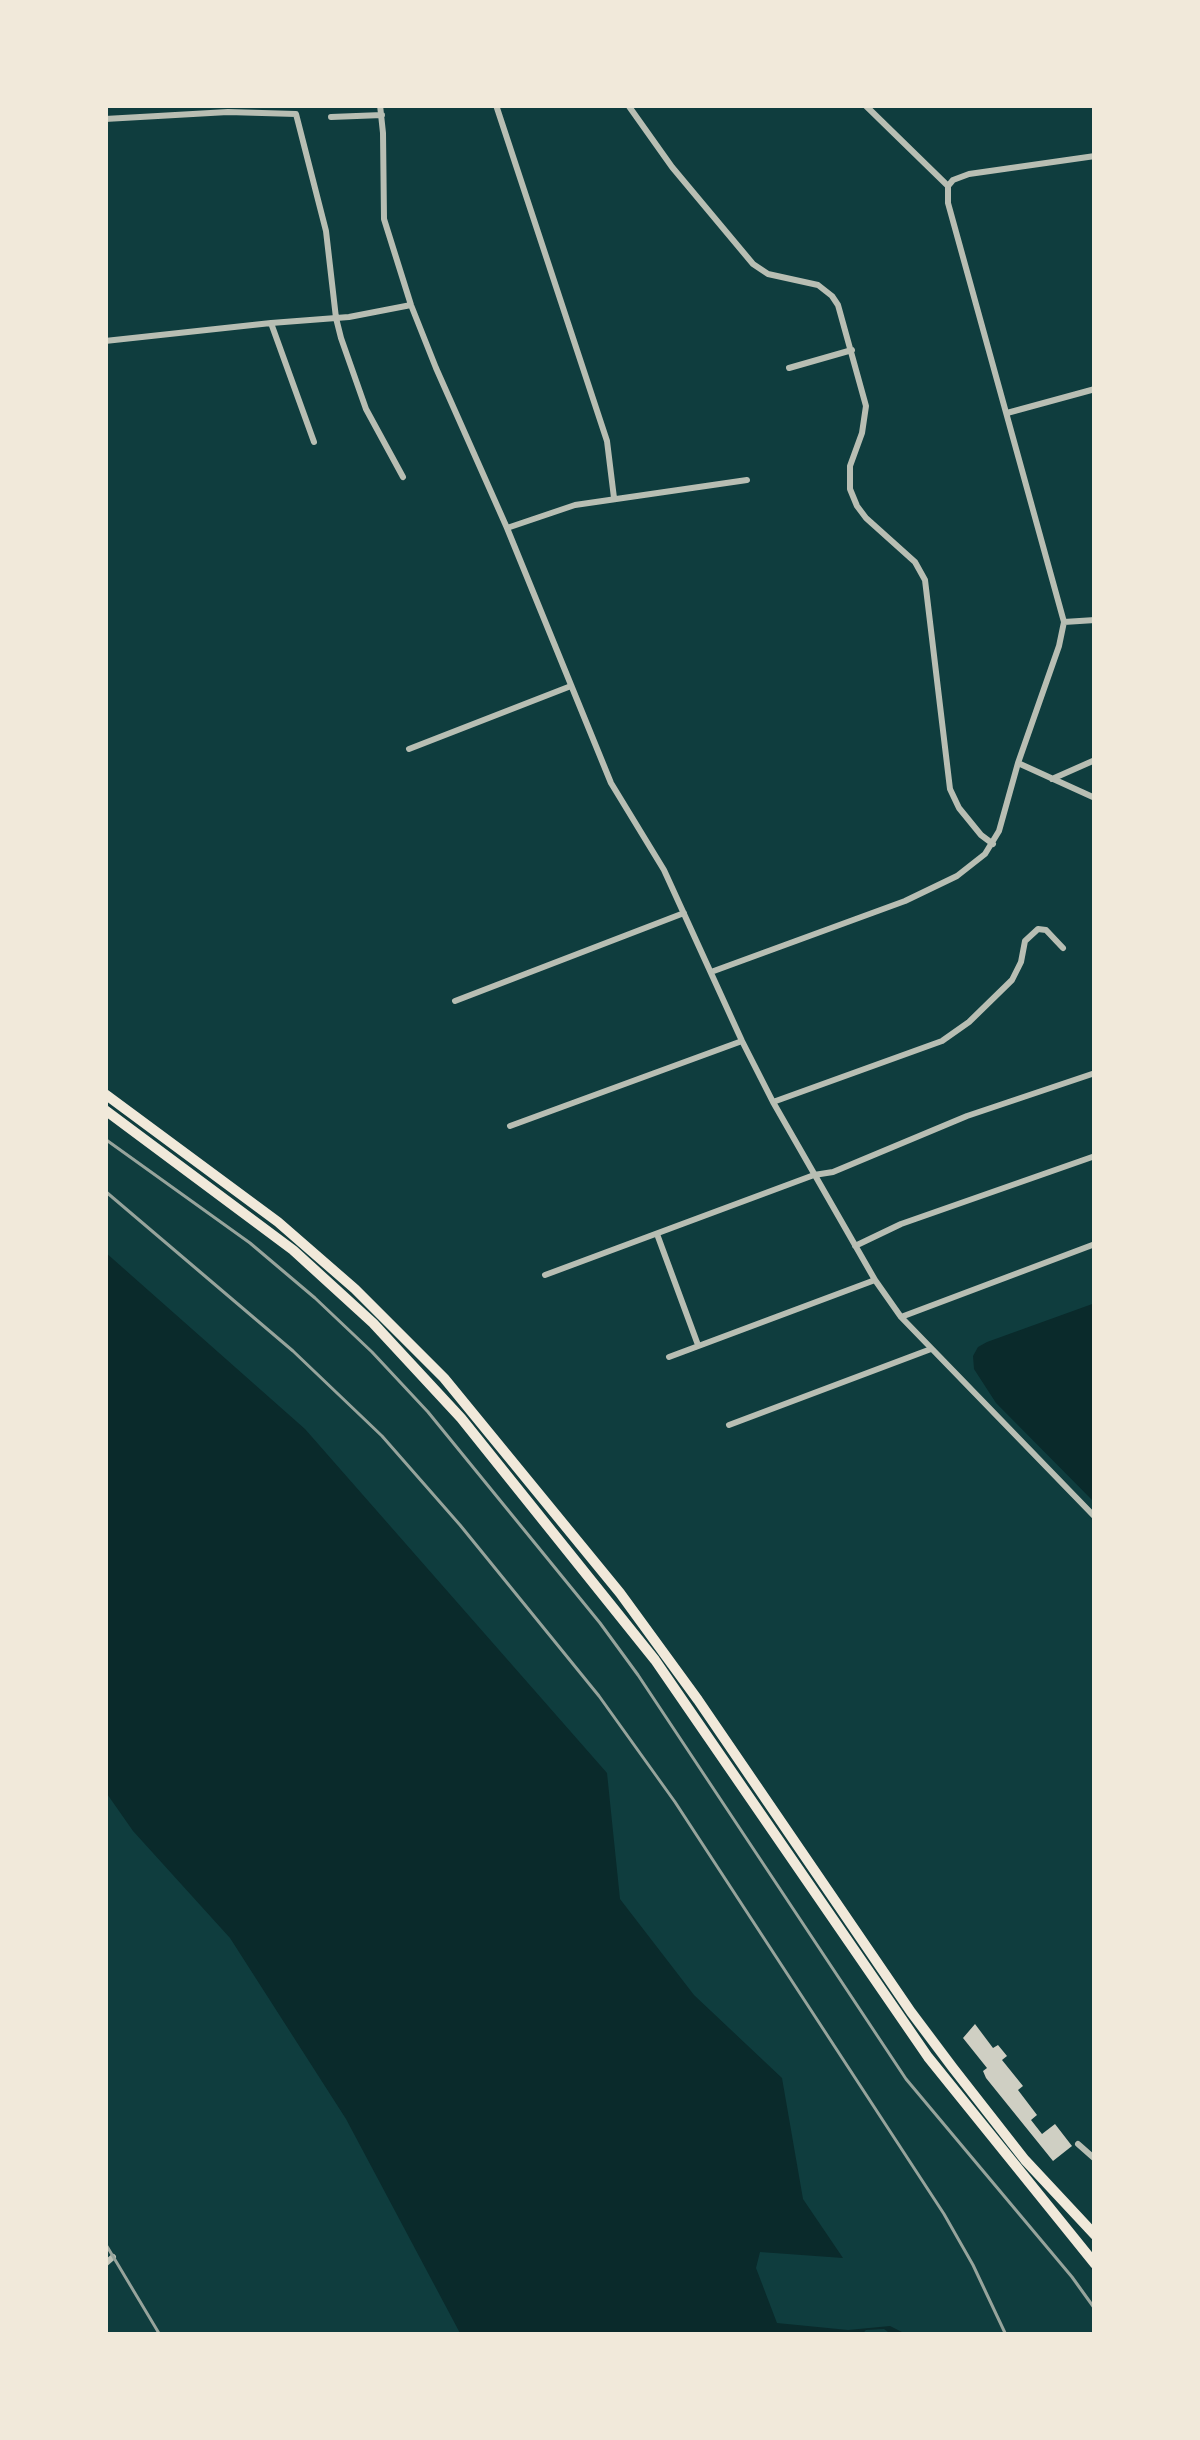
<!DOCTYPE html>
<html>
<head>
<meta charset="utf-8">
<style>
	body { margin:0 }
	#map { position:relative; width:1200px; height:2440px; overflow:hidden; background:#0f3d3e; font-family:Overpass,sans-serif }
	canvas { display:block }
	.frame { position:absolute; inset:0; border:108px solid #f1e9da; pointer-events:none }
</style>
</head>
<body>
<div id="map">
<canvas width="1200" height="2440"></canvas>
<div class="frame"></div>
</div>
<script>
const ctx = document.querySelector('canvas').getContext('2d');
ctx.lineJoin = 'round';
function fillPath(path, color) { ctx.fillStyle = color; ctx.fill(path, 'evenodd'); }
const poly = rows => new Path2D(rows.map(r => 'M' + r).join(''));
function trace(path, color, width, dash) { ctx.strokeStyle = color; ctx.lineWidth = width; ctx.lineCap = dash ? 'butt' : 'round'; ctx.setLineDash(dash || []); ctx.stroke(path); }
fillPath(poly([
	[105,1252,305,1429,607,1773,620,1899,694,1995,782,2078,803,2199,843,2258,760,2252,756,2268,777,2323,848,2330,890,2326,908,2335,892,2335,884,2329,866,2330,861,2335,461,2335,346,2119,230,1938,133,1831,105,1791],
	[1095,1303,1095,1503,996,1403,974,1369,973,1356,978,1347,987,1342]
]), '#0a2a2b');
fillPath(poly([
	[975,2024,993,2048,998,2045,1007,2056,1002,2060,1023,2086,1018,2090,1037,2115,1031,2120,1042,2134,1055,2124,1072,2146,1053,2161,986,2078,983,2071,987,2068,963,2038]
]), '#cfcfc3');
trace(poly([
	[380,105,383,133,384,219,411,305,436,368,507,528,611,783,664,870,742,1041,773,1102,875,1280,901,1317,1095,1517],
	[496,105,607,441,614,498],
	[628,105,672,167,753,264,768,274,818,285,832,296,838,305,866,406,862,433,850,466,850,489,857,506,866,518,915,562,925,580,950,789,959,808,981,835,993,844],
	[865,105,948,186],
	[331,117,382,115],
	[105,119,228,112,296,114,326,231,336,318,341,338,366,409,403,477],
	[271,323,314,442],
	[105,341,271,323,349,317,411,305],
	[789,368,852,350],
	[1007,413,1095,389],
	[507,528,575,505,747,480],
	[1064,622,1095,620],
	[409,749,571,686],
	[1018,763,1095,798],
	[1052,779,1095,760],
	[711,972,905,901,957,876,985,854,999,831,1018,763,1059,646,1064,622,948,203,948,186,953,180,969,174,1095,156],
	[455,1001,684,913],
	[773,1102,942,1041,969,1022,1012,980,1021,962,1025,941,1038,929,1046,930,1063,948],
	[510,1126,742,1041],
	[657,1234,698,1345],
	[855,1246,901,1224,1095,1156],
	[545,1275,814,1175,833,1172,967,1116,1095,1073],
	[901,1317,1095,1244],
	[669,1357,875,1280],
	[729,1425,931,1349],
	[1078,2144,1095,2159],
	[105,2264,113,2257]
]), '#b8beb3', 6);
trace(poly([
	[105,1094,278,1222,355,1289,444,1378,620,1593,698,1700,911,2012,953,2068,1025,2160,1095,2235],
	[105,1110,293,1250,373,1323,461,1418,655,1660,928,2057,1095,2264]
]), '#f1e9da', 10);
trace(poly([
	[105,1139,250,1243,315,1298,372,1352,428,1412,600,1623,638,1675,906,2079,1072,2277,1095,2309],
	[105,1191,293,1351,382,1436,460,1525,599,1696,675,1802,944,2214,973,2265,1006,2335],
	[105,2243,160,2335]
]), '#97a49c', 3);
</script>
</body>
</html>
